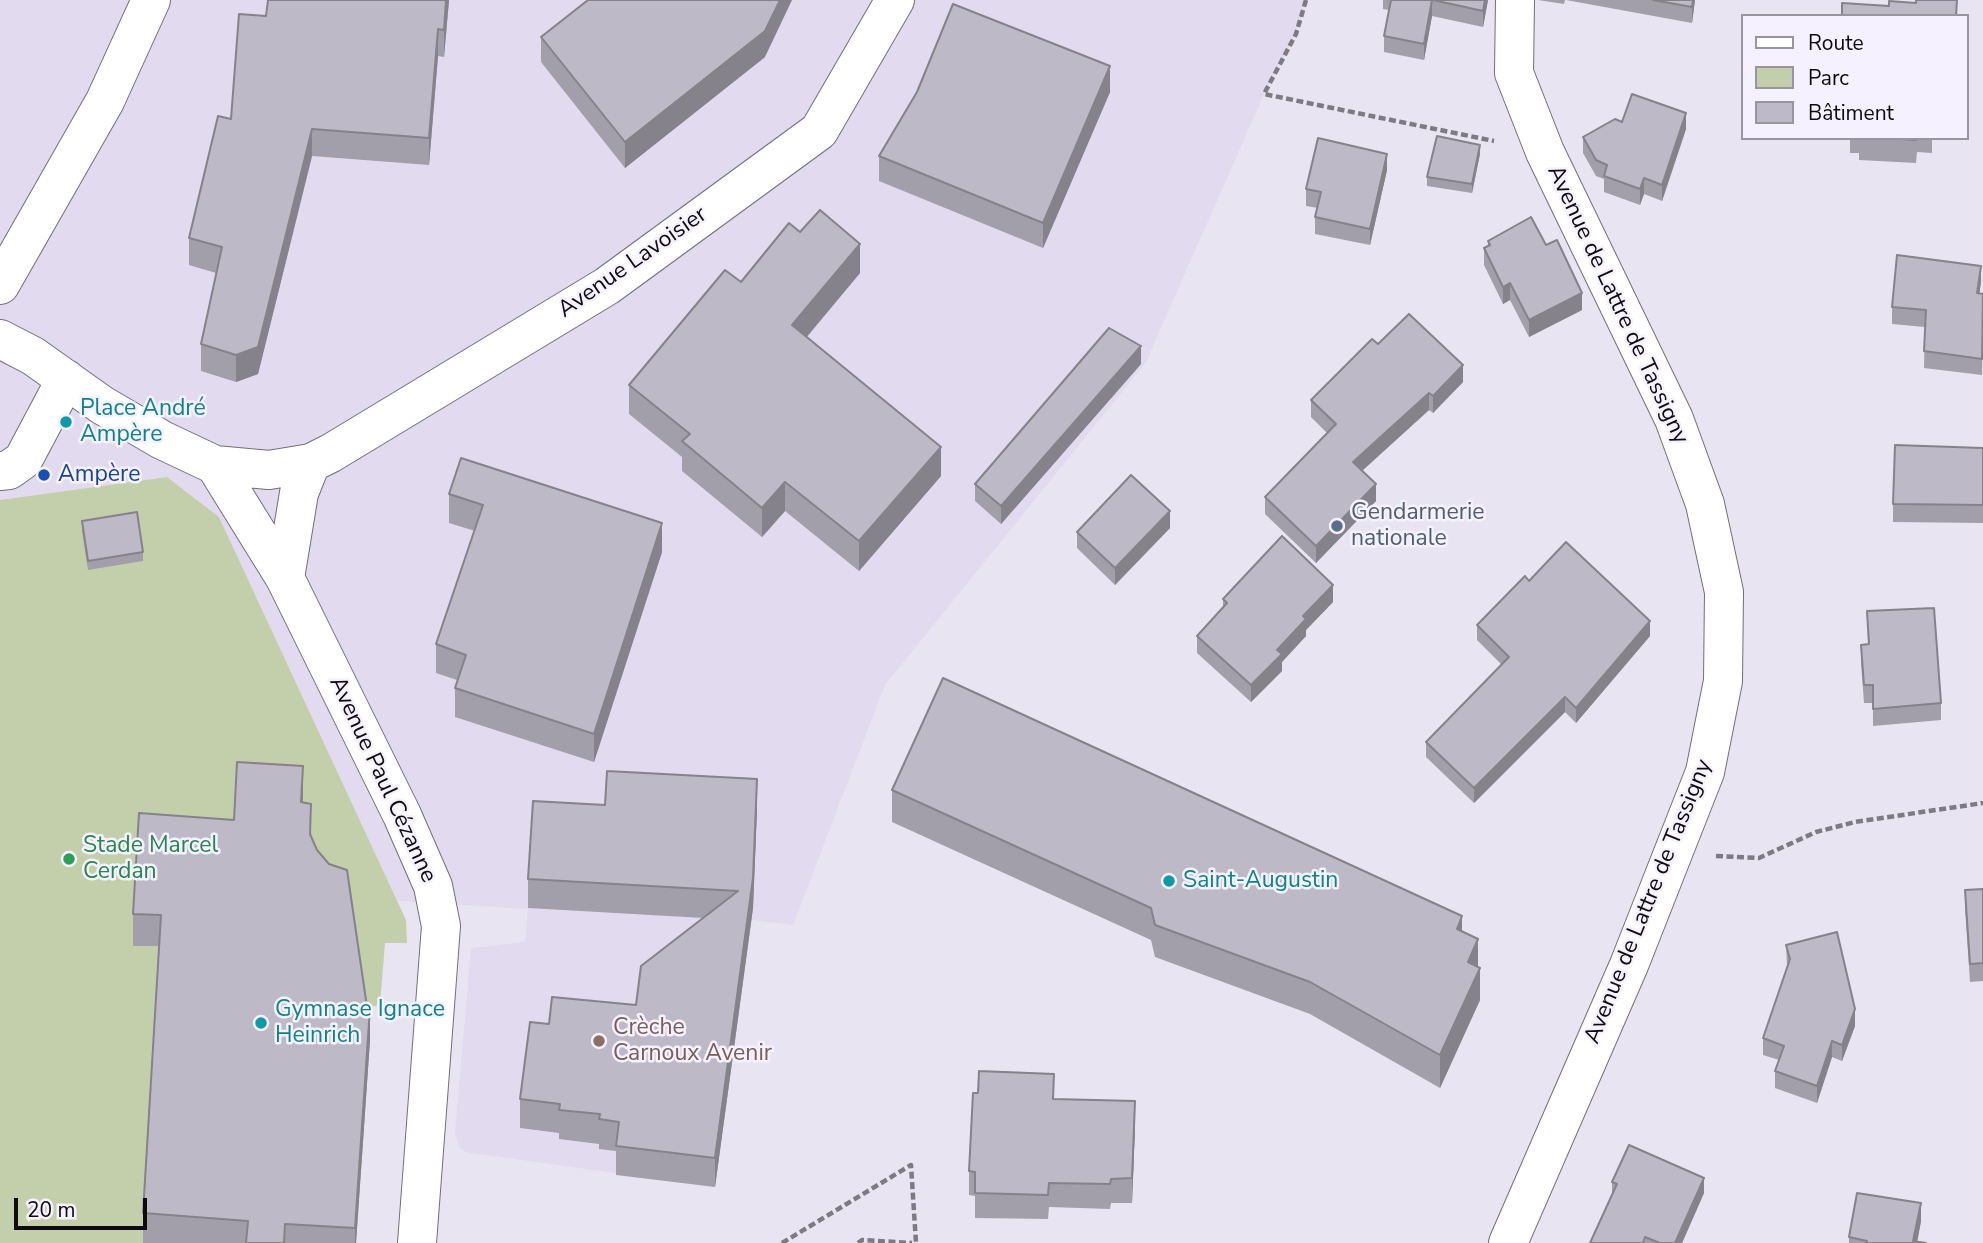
<!DOCTYPE html>
<html>
<head>
<meta charset="utf-8">
<style>
	body { margin:0 }
	#map { position:relative; width:1983px; height:1243px; overflow:hidden; background:#e9e4f1; font-family:"Nunito Sans",sans-serif }
	canvas { display:block }
	.legend { position:absolute; left:1741px; top:14px; width:228px; height:126px; box-sizing:border-box; background:#f6f1fe; border:2px solid #99959e; margin:0; padding:9px 12px; list-style:none; font-size:21px; color:#0d0b0f }
	.legend li { display:flex; align-items:center; gap:14px; height:35px }
	.legend b { width:35px; border:2px solid #99959e }
	.scale { position:absolute; left:14px; top:1198px; width:133px; height:32px; box-sizing:border-box; border:4px solid #0d0b0f; border-top:0; padding-left:9px; font-size:21px; line-height:24px; white-space:nowrap; color:#0d0b0f; -webkit-text-stroke:5px #f6f1fe; paint-order:stroke }
</style>
</head>
<body>
<div id="map">
<canvas width="1983" height="1243"></canvas>
<ul class="legend">
<li><b style="height:9px;background:#fff"></b>Route</li>
<li><b style="height:19px;background:#c3cfab"></b>Parc</li>
<li><b style="height:19px;background:#beb9c6"></b>Bâtiment</li>
</ul>
<div class="scale">20 m</div>
</div>
<script>
const ctx = document.querySelector('canvas').getContext('2d');
ctx.lineJoin = 'round';
function fillPath(path, color) { ctx.fillStyle = color; ctx.fill(path, 'evenodd'); }
const poly = rows => new Path2D(rows.map(r => 'M' + r).join(''));
function trace(path, color, width, dash) { ctx.strokeStyle = color; ctx.lineWidth = width; ctx.lineCap = dash ? 'butt' : 'round'; ctx.setLineDash(dash || []); ctx.stroke(path); }
function label(font, color, halo, rows, align = 'center') {
  ctx.font = font + ' "Nunito Sans",sans-serif'; ctx.lineWidth = 5; ctx.setLineDash([]); ctx.textBaseline = 'middle'; ctx.strokeStyle = halo; ctx.fillStyle = color; for (const [text, x, y, turn = 0] of rows) {
    ctx.save(); ctx.translate(x, y); ctx.rotate((+turn || 0) * Math.PI / 180); ctx.textAlign = isNaN(turn) ? turn : align; if (halo) ctx.strokeText(text, 0, 0); ctx.fillText(text, 0, 0); ctx.restore();
  }
}
fillPath(poly([
	[0,0,1306,0,1296,34,1264,94,1146,362,885,685,793,925,752,920,715,1187,465,1152,460,1148,455,1133,471,948,525,942,528,909,397,901,219,517,167,477,0,500]
]), '#e2daef');
fillPath(poly([
	[167,477,219,517,406,920,407,943,385,943,380,1005,363,1008,235,852,133,945,161,946,143,1243,0,1243,0,500]
]), '#c3cfab');
const minor = poly([
	[0,285,105,101,151,0],
	[0,339,33,356,102,405,162,440,215,465,269,470,311,463,331,453,607,286,819,131,895,0],
	[311,463,299,493,285,578,402,815,433,886,441,926,417,1243],
	[215,465,285,578],
	[0,471,9,470,23,460,66,379],
	[1508,1243,1629,965,1705,772,1723,681,1724,592,1705,504,1674,419,1545,152,1514,73,1515,0]
]);
trace(minor, '#736e7a', 40);
trace(poly([
	[1306,0,1296,34,1264,94,1494,141],
	[1716,856,1759,858,1816,832,1855,822,1983,803],
	[782,1243,911,1165,916,1243],
	[858,1243,862,1240,912,1243]
]), '#7e7a83', 4.5, [7, 3.5]);
trace(minor, '#fff', 38);
fillPath(poly([
	[268,0,449,0,444,57,438,56,429,165,312,156,258,374,236,382,201,371,201,344,216,273,189,265,189,238,266,16],
	[1383,0,1488,0,1483,27,1432,16,1424,60,1384,52,1384,36,1389,10,1383,9],
	[1538,0,1565,0,1564,4],
	[1566,0,1695,0,1692,23],
	[541,37,765,57,625,168,541,62],
	[1110,92,1043,248,879,181,879,156],
	[1622,122,1686,129,1662,201,1644,194,1640,205,1604,192,1604,179,1596,176,1583,153,1583,137],
	[1850,138,1932,138,1932,153,1917,152,1916,163,1859,160,1859,153,1850,153],
	[1480,154,1472,193,1427,186,1427,177],
	[1387,170,1370,245,1315,234,1315,217,1318,208,1306,206,1306,189],
	[800,232,860,273,807,337,941,476,859,571,785,511,762,537,682,471,682,457,629,414,629,385,741,282],
	[1488,241,1546,245,1582,310,1529,337,1510,300,1503,304,1484,265,1484,248,1488,246],
	[1981,282,1979,294,1983,294,1982,375,1924,368,1925,327,1892,324,1892,307],
	[1378,344,1463,382,1433,413,1429,410,1362,471,1376,501,1316,563,1265,514,1265,497,1327,433,1311,417,1311,400],
	[1141,364,1001,524,975,501,975,484],
	[1983,448,1983,523,1893,522,1893,504],
	[449,494,662,552,594,762,455,717,455,688,457,680,436,673,436,644,475,531,449,523],
	[82,521,143,552,143,561,88,570,82,531],
	[1170,528,1115,585,1077,548,1077,532],
	[1529,581,1650,636,1576,723,1565,712,1474,803,1426,757,1426,742,1502,665,1477,640,1477,625],
	[1223,599,1333,602,1306,630,1306,636,1282,662,1282,671,1251,702,1197,653,1197,636,1223,608],
	[1867,611,1941,703,1941,720,1873,726,1873,703,1864,703,1861,662,1861,645,1868,644],
	[892,790,1462,932,1478,967,1480,1000,1440,1088,1310,1014,1155,957,1151,940,892,822],
	[303,803,311,837,370,1040,356,1243,143,1243,143,1213,160,946,133,946,133,914,234,820],
	[605,805,757,809,753,908,715,1187,616,1175,616,1151,599,1149,599,1144,559,1139,559,1133,520,1128,520,1099,549,1024,636,1005,703,918,528,908,528,879],
	[1983,889,1983,981,1970,982,1965,908,1965,890],
	[1786,945,1855,1026,1842,1061,1832,1057,1817,1103,1775,1088,1775,1071,1779,1060,1763,1055,1763,1038,1787,966],
	[1054,1099,1135,1126,1132,1203,1111,1203,1110,1209,1049,1207,1048,1219,975,1218,975,1196,969,1195,969,1171],
	[1612,1182,1704,1193,1682,1243,1590,1243,1612,1194],
	[1921,1221,1917,1241,1926,1243,1849,1243,1849,1237]
]), '#a39faa');
fillPath(poly([
	[446,0,449,0,444,57,444,30],
	[780,0,792,0,765,57,625,168,625,142],
	[1432,0,1432,16,1424,60,1424,44],
	[1485,0,1488,0,1483,27,1483,11],
	[1693,0,1695,0,1692,23,1692,7],
	[438,29,438,56,429,165,429,138],
	[1110,66,1110,92,1043,248,1043,223],
	[1686,113,1686,129,1662,201,1662,185],
	[312,129,312,156,258,374,236,382,236,355],
	[1480,145,1480,154,1472,193,1472,184],
	[1387,154,1387,170,1370,245,1370,229],
	[1644,178,1644,194,1640,205,1640,189],
	[860,244,860,273,792,354,792,325],
	[1981,266,1981,282,1977,310,1977,293],
	[1510,283,1510,300,1503,304,1503,287],
	[1582,293,1582,310,1529,337,1529,320],
	[1141,346,1141,364,1001,524,1001,506],
	[1463,365,1463,382,1433,413,1433,396],
	[1429,393,1429,410,1353,479,1353,462],
	[941,447,941,476,859,571,859,541],
	[785,482,785,511,762,537,762,508],
	[1376,484,1376,501,1316,563,1316,546],
	[1170,511,1170,528,1115,585,1115,568],
	[662,523,662,552,594,762,594,734],
	[1333,585,1333,602,1306,630,1306,636,1282,662,1282,671,1251,702,1251,685,1303,616],
	[1650,621,1650,636,1576,723,1576,708],
	[1565,697,1565,712,1474,803,1474,788],
	[303,766,303,798,301,834,301,802],
	[757,779,757,809,753,908,715,1187,715,1158],
	[1462,916,1462,948,1457,929],
	[1478,939,1478,971,1468,962],
	[1480,968,1480,1000,1440,1088,1440,1055],
	[370,1008,370,1040,356,1243,355,1243,355,1228],
	[1855,1009,1855,1026,1842,1061,1842,1045],
	[1832,1041,1832,1057,1817,1103,1817,1086],
	[1135,1101,1135,1126,1132,1203,1132,1178],
	[1704,1178,1704,1193,1682,1243,1675,1243],
	[1921,1203,1921,1221,1917,1243,1913,1243]
]), '#85828b');
const building = poly([
	[268,0,446,0,444,30,438,29,429,138,312,129,258,347,236,355,201,344,222,247,189,238,218,116,231,119,239,14,266,16,268,0],
	[588,0,780,0,765,31,625,142,541,37,588,0],
	[1391,0,1432,0,1424,44,1384,36,1391,0],
	[1433,0,1485,0,1483,11,1433,0],
	[1653,0,1693,0,1692,7,1653,0],
	[1916,0,1957,0,1956,16,1842,16,1842,3,1889,6,1889,1,1916,3,1916,0],
	[953,4,1110,66,1043,223,879,156,917,92,953,4],
	[1632,94,1686,113,1662,185,1644,178,1640,189,1604,176,1607,165,1596,160,1583,137,1615,119,1622,122,1632,94],
	[1437,136,1480,145,1472,184,1427,177,1437,136],
	[1318,138,1387,154,1370,229,1315,217,1321,192,1306,189,1318,138],
	[1886,138,1916,138,1916,140,1886,138],
	[820,210,860,244,792,325,941,447,859,541,785,482,762,508,682,441,690,434,629,385,725,270,741,282,789,223,800,232,820,210],
	[1531,217,1546,245,1557,240,1582,293,1529,320,1510,283,1503,287,1484,248,1490,245,1488,241,1531,217],
	[1897,255,1981,266,1977,293,1983,294,1982,359,1924,351,1926,310,1892,307,1897,255],
	[1409,314,1463,365,1433,396,1429,393,1353,462,1376,484,1316,546,1265,497,1336,424,1311,400,1372,339,1378,344,1409,314],
	[1109,328,1141,346,1001,506,975,484,1109,328],
	[1895,445,1983,448,1983,505,1893,504,1895,445],
	[461,458,662,523,594,734,455,688,466,655,436,644,483,505,449,494,461,458],
	[1131,475,1170,511,1115,568,1077,532,1131,475],
	[137,512,143,552,88,561,82,521,137,512],
	[1282,536,1333,585,1303,616,1306,619,1277,650,1282,654,1251,685,1197,636,1227,603,1223,599,1282,536],
	[1566,542,1650,621,1576,708,1565,697,1474,788,1426,742,1509,657,1477,625,1525,576,1529,581,1566,542],
	[1934,608,1941,703,1873,709,1873,685,1864,685,1861,645,1869,644,1867,611,1934,608],
	[943,678,1462,916,1457,929,1478,939,1468,962,1480,968,1440,1055,1310,982,1155,925,1151,908,892,790,943,678],
	[237,762,303,766,301,802,311,804,310,834,317,850,329,864,347,870,367,1007,370,1008,355,1228,285,1224,284,1243,246,1243,248,1221,143,1213,161,915,133,914,139,813,234,820,237,762],
	[607,771,757,779,753,878,715,1158,616,1146,619,1122,599,1119,600,1114,559,1110,560,1104,520,1099,530,1022,549,1024,552,997,636,1005,641,966,738,891,528,879,533,801,605,805,607,771],
	[1983,889,1983,963,1970,964,1965,890,1983,889],
	[1837,932,1855,1009,1842,1045,1832,1041,1817,1086,1775,1071,1784,1046,1763,1038,1790,959,1786,945,1837,932],
	[979,1071,1054,1074,1053,1099,1135,1101,1132,1178,1111,1179,1110,1184,1049,1183,1048,1195,975,1193,975,1172,969,1171,973,1093,978,1093,979,1071],
	[1629,1145,1704,1178,1675,1243,1660,1243,1645,1237,1643,1243,1590,1243,1617,1184,1612,1182,1629,1145],
	[1857,1193,1921,1203,1913,1241,1926,1243,1866,1243,1867,1241,1849,1237,1857,1193]
]);
fillPath(building, '#beb9c6');
trace(building, '#85828b', 2);
for (const [x, y, r, color] of [
	[66,422,7,"#0f9aa8"],
	[44,475,7,"#1a4fb4"],
	[1337,526,7,"#5c6f8a"],
	[69,859,7,"#2e9e5b"],
	[1169,881,7,"#0f9aa8"],
	[261,1023,7,"#0f9aa8"],
	[599,1041,7,"#8d6e63"]
]) { const dot = new Path2D(); dot.arc(x, y, r, 0, 2 * Math.PI); ctx.fillStyle = color; ctx.fill(dot); trace(dot, '#f6f1fe', 2.5); }
label('23px', '#0d0b0f', '#f6f1fe', [
	["Avenue Lavoisier",633,263,-35],
	["Avenue de Lattre de Tassigny",1617,305,65],
	["Avenue Paul Cézanne",382,780,65],
	["Avenue de Lattre de Tassigny",1649,902,-68]
]);
label('23px', '#0d838f', '#f6f1fe', [
	["Place André",80,409],
	["Ampère",80,435],
	["Saint-Augustin",1183,881],
	["Gymnase Ignace",275,1010],
	["Heinrich",275,1036]
], 'left');
label('23px', '#164399', '#f6f1fe', [
	["Ampère",58,475]
], 'left');
label('23px', '#4e5e75', '#f6f1fe', [
	["Gendarmerie",1351,513],
	["nationale",1351,539]
], 'left');
label('23px', '#27864d', '#f6f1fe', [
	["Stade Marcel",83,846],
	["Cerdan",83,872]
], 'left');
label('23px', '#785e54', '#f6f1fe', [
	["Crèche",613,1028],
	["Carnoux Avenir",613,1054]
], 'left');
</script>
</body>
</html>
